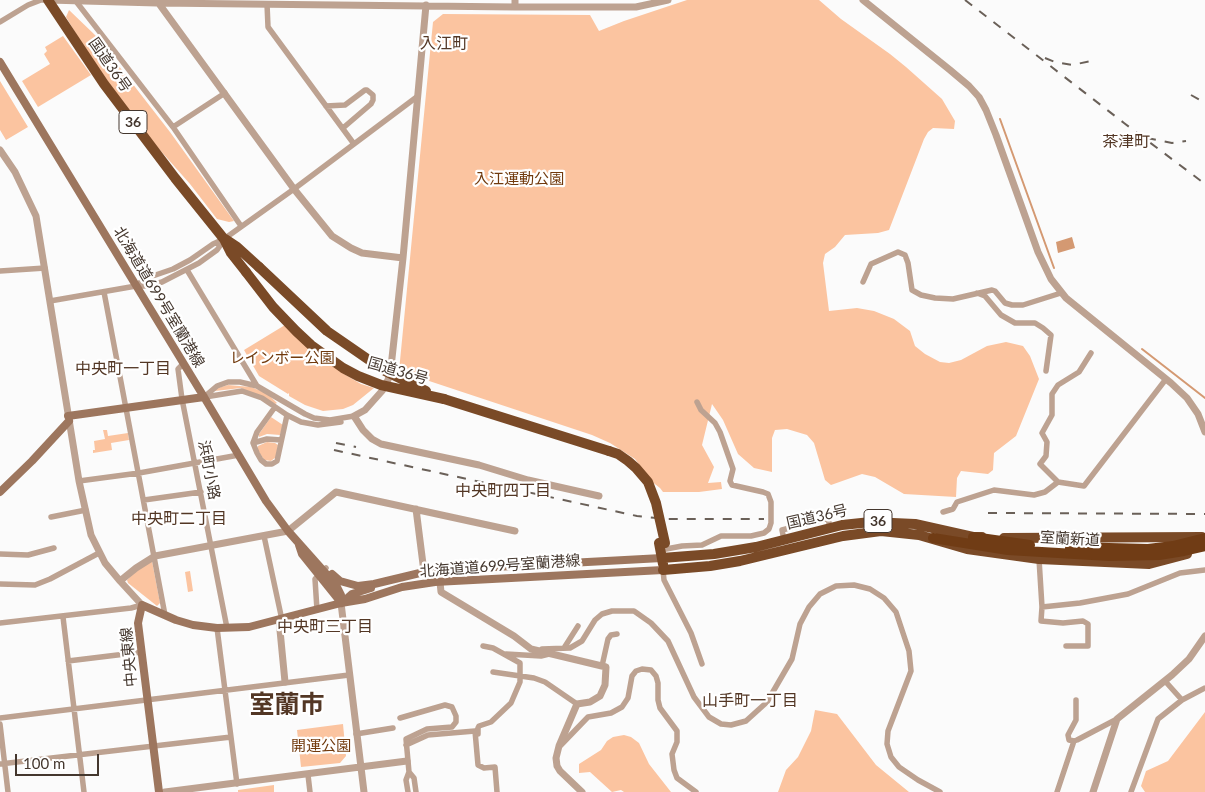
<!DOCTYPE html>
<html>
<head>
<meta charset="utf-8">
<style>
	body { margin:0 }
	#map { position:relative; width:1205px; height:792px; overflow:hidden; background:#fbfbfb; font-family:Lato,sans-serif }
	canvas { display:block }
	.scale { position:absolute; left:15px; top:754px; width:84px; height:22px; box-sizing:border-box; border:2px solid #44372e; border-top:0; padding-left:6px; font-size:15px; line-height:18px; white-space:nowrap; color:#44372e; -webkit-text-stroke:4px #fff; paint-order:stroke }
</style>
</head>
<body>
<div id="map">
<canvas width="1205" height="792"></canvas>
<div class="scale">100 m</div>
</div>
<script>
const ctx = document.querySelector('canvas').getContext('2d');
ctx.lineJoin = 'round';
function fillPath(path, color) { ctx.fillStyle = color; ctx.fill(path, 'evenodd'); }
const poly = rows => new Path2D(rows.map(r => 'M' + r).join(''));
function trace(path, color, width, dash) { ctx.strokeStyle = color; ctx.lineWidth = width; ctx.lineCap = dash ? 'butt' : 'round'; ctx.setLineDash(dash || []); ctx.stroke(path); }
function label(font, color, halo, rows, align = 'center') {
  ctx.font = font + ' Lato,"Noto Sans JP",sans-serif'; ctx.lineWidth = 4.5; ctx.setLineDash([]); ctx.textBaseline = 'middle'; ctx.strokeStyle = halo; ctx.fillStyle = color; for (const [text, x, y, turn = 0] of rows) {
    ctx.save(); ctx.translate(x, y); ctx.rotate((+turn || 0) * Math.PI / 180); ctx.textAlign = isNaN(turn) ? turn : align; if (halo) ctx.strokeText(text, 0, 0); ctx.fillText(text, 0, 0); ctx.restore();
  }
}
fillPath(poly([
	[687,0,819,0,841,19,890,54,906,67,942,99,955,121,954,129,933,128,928,132,924,139,889,230,878,233,845,235,835,247,825,254,823,263,829,311,857,308,874,311,894,319,910,331,915,346,925,354,940,362,949,363,961,360,987,346,1006,342,1023,346,1030,356,1039,379,1016,436,994,453,993,470,988,474,961,471,957,478,956,497,904,494,875,477,862,474,831,485,825,480,814,443,807,435,787,429,775,430,772,438,772,472,754,468,738,454,723,420,712,404,702,445,714,467,708,483,721,482,722,489,699,492,663,492,660,488,651,481,635,459,610,443,592,435,399,371,433,22,443,14,590,15,599,31,624,21],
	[69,10,95,35,118,65,170,132,234,221,229,222,217,219,190,184,152,141,91,59,66,17],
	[63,36,91,75,38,107,22,81,50,64,44,54,47,51,45,47],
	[0,81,28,127,6,140,0,130],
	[285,325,344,374,361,384,374,388,353,405,343,409,323,411,305,405,289,396,289,393,288,394,259,376,244,350],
	[228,385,251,387,261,391,270,396,277,403,275,404,241,388,215,391,215,389],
	[271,417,283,425,280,435,267,434,259,437,259,434],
	[103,430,107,430,108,436,128,433,129,440,111,443,112,450,93,453,93,450,95,450,94,441,105,439],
	[267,442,275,443,278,445,276,457,271,461,264,460,257,449,258,446],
	[152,561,160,603,157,606,128,583,127,580,143,565],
	[190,571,193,591,188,592,185,572],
	[815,710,837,714,876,765,909,792,778,792,786,770,798,757,811,731],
	[1205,712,1205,792,1145,792,1141,786,1146,771,1168,761],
	[343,724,346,756,340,763,301,767,297,730],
	[624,735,631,737,639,743,649,764,671,792,624,792,621,790,612,792,590,772,579,773,579,764,601,750,607,741,613,737],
	[274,785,274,792,238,792,238,790]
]), '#fbc4a0');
fillPath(poly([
	[1072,237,1075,248,1058,253,1056,242]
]), '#d49972');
trace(poly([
	[1000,119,1054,268],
	[1142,349,1205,398]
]), '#d49972', 2);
trace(poly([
	[75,0,173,127,241,226],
	[267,4,268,27,354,144],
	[0,22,28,5,41,0,48,0],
	[326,106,345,105,365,90,367,90,373,95,373,100,371,104,343,128],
	[173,127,225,93],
	[187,270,257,386],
	[0,271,45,268],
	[863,282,871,264,898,252,905,255,908,263,912,290,921,295,935,298,953,299,992,290,995,291,1005,303,1012,305,1023,305,1061,293],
	[136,286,144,279,173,269,190,260,213,244,224,239,294,189,418,96],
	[104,292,165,615],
	[977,293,985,296,1001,315,1015,323,1035,323,1043,328,1051,335,1046,371],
	[50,301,136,286,147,286,162,282,199,263,217,250,224,240],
	[183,364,178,369,182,399,227,628],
	[204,397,217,386,228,382,240,382,257,386,305,414,314,418,330,420,354,416],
	[205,397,242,391,262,398,287,415,301,422,318,425,341,422],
	[275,407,257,432,253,443,257,453,261,460,266,464,272,464,277,461,287,415],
	[253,443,267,439,281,440],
	[79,481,139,473,239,455],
	[1058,482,1040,464,1046,456,1047,442,1042,433,1052,415,1052,394,1058,385,1079,372,1091,353],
	[144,500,201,492],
	[943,512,953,509,957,502,994,490,1034,495,1045,492,1058,482,1084,486,1166,379],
	[51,517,86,510],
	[264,536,282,620],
	[784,540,782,530,828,518,830,528],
	[661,550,682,546,702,545,721,536,751,536,764,533,769,529,771,523,771,502,768,494,763,492,732,485,730,481,733,469,720,432,715,423,701,410,697,402],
	[0,554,28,555,54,548],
	[1039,559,1042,607,1041,621,1063,623,1083,621,1088,624,1088,646,1066,646],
	[663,570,664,580,691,633,702,664],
	[0,584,35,585,50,579,99,553],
	[1042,607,1080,603,1128,594,1180,573,1205,570],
	[317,610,315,579,326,568],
	[63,617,84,792],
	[0,623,131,608,142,605],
	[217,628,237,784],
	[564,648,578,626],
	[542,649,570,648,582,641,595,620,602,614,612,611,634,611,651,623,668,641,694,697,709,717,721,724,731,725,746,721,767,702,792,659,800,624,809,607,820,594,836,586,854,585,870,589,884,598,896,612,909,651,911,671,888,731,887,744,891,757,899,767,918,780,940,792],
	[506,654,541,656,549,654],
	[68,661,142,652],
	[602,666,608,639,611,635,617,634],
	[493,672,534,678,545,682,577,704],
	[1165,681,1182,700],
	[1076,700,1076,720,1068,735,1069,740,1074,741,1077,740,1117,719],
	[0,718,349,675],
	[400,718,445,705,452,707,456,716,456,722,452,727,427,729,406,739,409,772,406,780,408,792],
	[0,724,8,792],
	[356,734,393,728],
	[478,734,478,728,479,726,491,722,511,703,520,682,520,663,493,648,483,646],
	[406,745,428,735,475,731,478,765,484,768,495,767,497,792],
	[561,745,588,717,611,713,622,707,628,698,632,676,636,671,642,669,651,670,656,676,658,683,658,700,660,708,677,731,677,742,672,754,674,770,677,778,696,792],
	[0,764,231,737],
	[409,772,414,778,416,792],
	[308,775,310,792],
	[1057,792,1074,741],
	[1131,792,1158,719,1182,700,1205,688]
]), '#bda291', 5.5);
trace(poly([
	[48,0,157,3,515,7,515,0],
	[863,0,950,70,969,86,979,97,986,110,996,135,1038,252,1051,279,1066,298,1171,383,1187,398,1198,414,1205,432],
	[157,1,294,189,332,236,351,248,362,253,403,258],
	[426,5,403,258,391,367,388,380,382,391,365,410,354,416,363,430,372,439,381,444,479,465,528,480,599,496],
	[515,7,636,7,668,0],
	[0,150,15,172,36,216,79,481,91,535,105,563,120,581,142,605],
	[416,509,424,572,435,582],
	[120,581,136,568,155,556,288,531,336,492,515,531],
	[440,582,441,592,514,636,531,649,606,667,605,685,600,696,590,702,577,704,559,746,556,758,557,766,560,771,582,792],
	[341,603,364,792],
	[279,620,285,682],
	[165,792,407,761],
	[1093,792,1117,719,1172,675,1189,659,1205,636]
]), '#bda291', 7);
trace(poly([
	[0,62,204,397,266,501,288,531,336,585,341,595,341,603],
	[68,416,204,397],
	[0,492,32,461,69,421],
	[299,545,302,554,339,600],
	[332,574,340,581,358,586,374,584,424,572,457,569,662,558],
	[342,603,352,594,371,588],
	[159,792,138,623,142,605,176,620,193,625,217,628,249,627,341,603,365,599,402,587,435,582,663,570]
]), '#9d765e', 8);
trace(poly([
	[48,0,104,84,175,178,224,239,231,253,246,272],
	[225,239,237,247,259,267],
	[444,399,609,451],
	[1004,538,1202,537],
	[659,543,663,564],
	[662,558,714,554,756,547,842,525,871,522,915,524,973,537,982,537],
	[663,570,710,566,740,561,843,536,881,531,919,535,967,549,1039,559,1149,564,1187,554]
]), '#7a4a27', 10);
trace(poly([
	[973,537,1030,545],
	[933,538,1008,550,1109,556,1159,555,1184,551,1205,546],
	[1070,547,1148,549,1173,546,1205,538]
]), '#703c15', 10);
trace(poly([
	[965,0,1124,123,1205,184],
	[1045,58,1055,62,1072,65,1091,61],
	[1191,95,1205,103],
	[1147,138,1172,143,1186,141],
	[336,443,356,447],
	[334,450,637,516,666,519,764,519],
	[988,513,1205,514]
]), '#6a6058', 2, [9, 9]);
trace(poly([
	[259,267,327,331,385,371,426,391],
	[246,272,273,307,296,331,311,345,343,368,358,376,381,385,444,399],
	[609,451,618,454,628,461,636,468,648,482,656,503,665,543]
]), '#7a4a27', 10);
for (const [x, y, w] of [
	[133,122,28],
	[878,521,28]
]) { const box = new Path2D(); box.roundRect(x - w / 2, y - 11.5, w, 23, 4); ctx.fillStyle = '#fff'; ctx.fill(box); trace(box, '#44372e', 1); }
label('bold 14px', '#44372e', null, [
	["36",133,122],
	["36",878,521]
]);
label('15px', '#44372e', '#fff', [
	["国道36号",110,65,55],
	["北海道道699号室蘭港線",159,297,59],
	["国道36号",398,371,16],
	["浜町小路",209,470,79],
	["国道36号",817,517,-13],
	["室蘭新道",1070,539,3],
	["北海道道699号室蘭港線",500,566,-4],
	["中央東線",129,657,-95]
]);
label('15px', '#713a0d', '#fff', [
	["入江運動公園",519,179],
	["レインボー公園",282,358],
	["開運公園",321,746]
]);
label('16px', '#533725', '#fff', [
	["入江町",444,44],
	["茶津町",1126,142],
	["中央町一丁目",123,369],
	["中央町四丁目",503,491],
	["中央町二丁目",179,519],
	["中央町三丁目",325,627],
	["山手町一丁目",750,701]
]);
label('bold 25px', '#533725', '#fff', [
	["室蘭市",287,705]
]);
</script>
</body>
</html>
